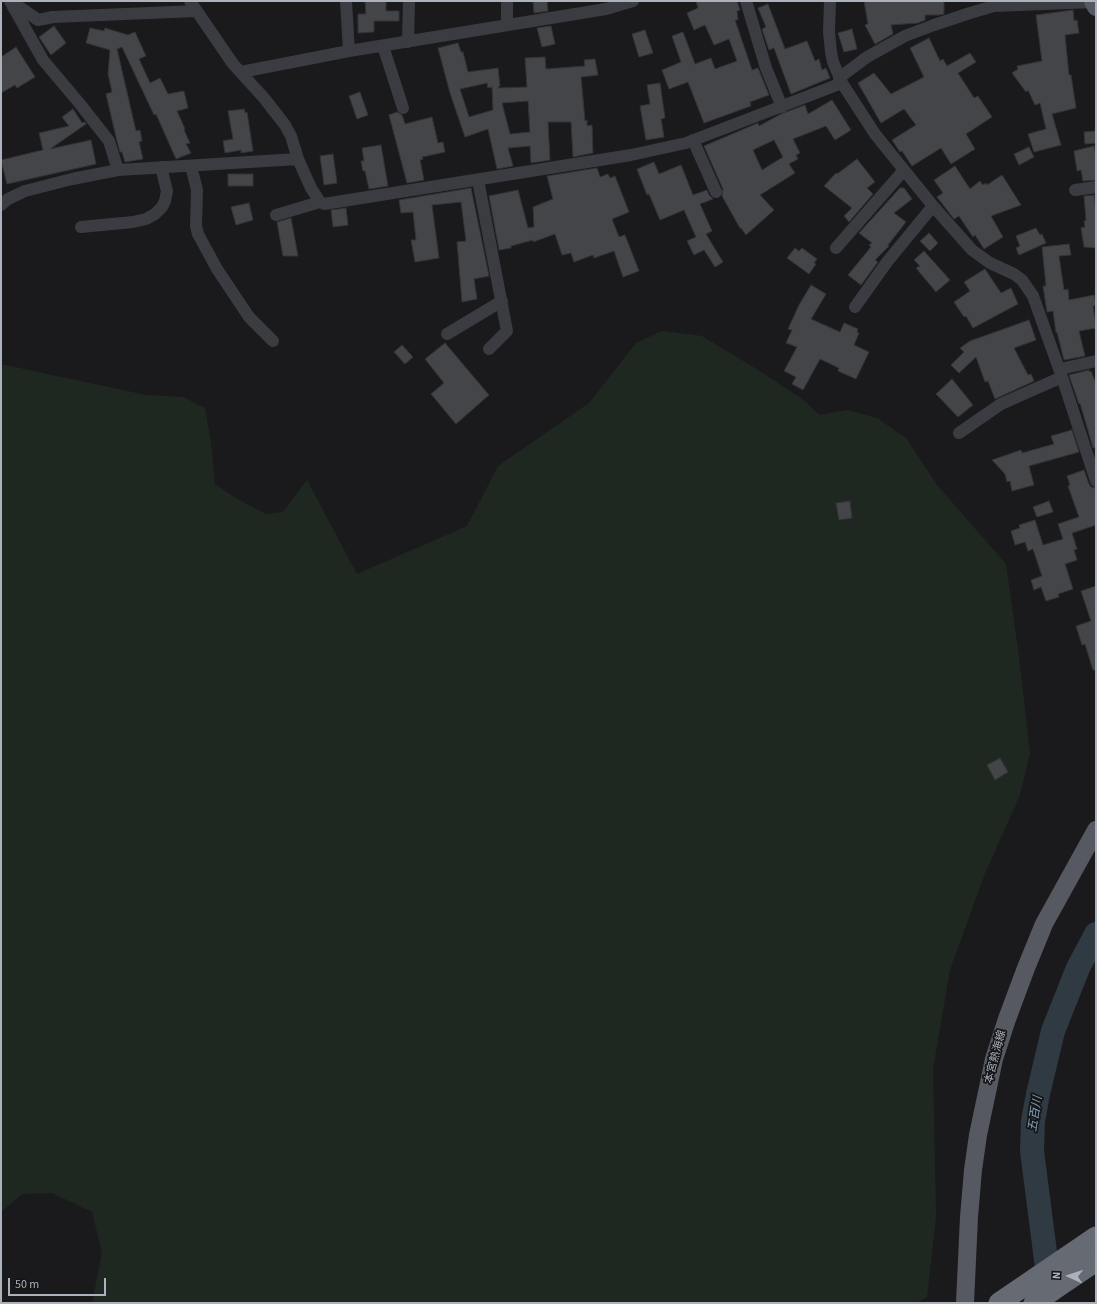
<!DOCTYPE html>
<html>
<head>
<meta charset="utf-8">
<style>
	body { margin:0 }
	#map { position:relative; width:1097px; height:1304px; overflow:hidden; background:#1a1a1c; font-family:"Source Sans 3",sans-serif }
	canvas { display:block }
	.frame { position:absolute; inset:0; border:2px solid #acb2bc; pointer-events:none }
	.north { position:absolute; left:1049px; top:1256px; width:40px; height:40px; -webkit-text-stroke:3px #151517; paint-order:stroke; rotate:273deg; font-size:11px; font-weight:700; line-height:16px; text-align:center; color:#acb2bc }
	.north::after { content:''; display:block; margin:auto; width:14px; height:18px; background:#acb2bc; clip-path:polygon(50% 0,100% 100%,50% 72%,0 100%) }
	.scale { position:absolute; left:8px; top:1278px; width:98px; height:18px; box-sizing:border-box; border:2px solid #acb2bc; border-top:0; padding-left:5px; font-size:12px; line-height:14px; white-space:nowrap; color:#acb2bc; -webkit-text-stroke:3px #151517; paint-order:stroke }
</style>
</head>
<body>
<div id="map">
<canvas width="1097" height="1304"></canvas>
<div class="frame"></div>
<div class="north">N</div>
<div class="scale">50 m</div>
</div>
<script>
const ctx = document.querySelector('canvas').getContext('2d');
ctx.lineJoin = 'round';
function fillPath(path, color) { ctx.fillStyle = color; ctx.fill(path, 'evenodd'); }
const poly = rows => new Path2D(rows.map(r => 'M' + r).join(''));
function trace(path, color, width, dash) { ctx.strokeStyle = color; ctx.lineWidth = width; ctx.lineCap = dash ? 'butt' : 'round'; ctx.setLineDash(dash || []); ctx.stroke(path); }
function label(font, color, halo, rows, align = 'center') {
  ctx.font = font + ' "Source Sans 3","Noto Sans JP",sans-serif'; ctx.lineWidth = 3.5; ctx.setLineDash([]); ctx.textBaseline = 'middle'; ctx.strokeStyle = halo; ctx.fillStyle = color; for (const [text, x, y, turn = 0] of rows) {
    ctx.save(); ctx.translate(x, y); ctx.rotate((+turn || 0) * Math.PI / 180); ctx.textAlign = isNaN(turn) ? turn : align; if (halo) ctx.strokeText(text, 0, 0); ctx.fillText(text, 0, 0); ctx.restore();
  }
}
fillPath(poly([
	[662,331,702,336,755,368,801,398,820,415,848,410,877,418,906,438,937,485,1006,564,1019,657,1030,753,1020,795,984,876,950,970,933,1069,936,1217,927,1297,916,1303,92,1303,102,1253,92,1212,52,1193,22,1194,1,1212,1,364,146,395,183,397,205,408,211,443,215,484,234,497,266,514,283,512,307,480,357,574,467,526,498,466,589,403,636,343]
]), '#1f2820');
trace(poly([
	[1050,1291,1032,1151,1033,1121,1038,1094,1053,1031,1078,968,1096,934]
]), '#2f3a42', 24);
const building = poly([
	[365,1,386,1,386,11,399,11,399,21,374,21,374,32,358,33,358,14,366,14,365,1],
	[533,1,547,1,548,11,534,13,533,1],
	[696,1,737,1,740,10,737,11,738,20,735,20,752,70,758,68,769,95,750,102,751,106,704,123,688,82,669,89,662,70,681,62,672,36,683,32,695,64,711,58,715,69,737,61,729,39,714,45,705,25,694,30,687,13,698,8,696,1],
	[864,1,944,1,944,14,939,15,925,15,925,20,918,23,891,25,893,34,875,44,865,25,868,24,864,1],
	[768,4,785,49,807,41,815,61,819,59,822,70,826,68,830,78,791,94,774,48,769,50,762,29,766,27,758,8,768,4],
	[1073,10,1074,21,1077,20,1079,33,1065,35,1069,75,1071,75,1076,108,1052,114,1061,145,1034,152,1028,134,1046,129,1040,103,1035,105,1028,90,1026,92,1012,73,1018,69,1017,66,1042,61,1036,15,1073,10],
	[54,26,66,43,51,55,39,37,54,26],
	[551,26,555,44,542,47,537,28,551,26],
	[90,28,104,31,105,28,128,35,135,32,146,56,139,59,150,83,160,78,168,94,184,91,188,108,177,111,185,129,184,130,190,143,186,144,191,153,176,159,156,114,154,115,122,47,117,49,136,131,140,130,142,141,139,142,143,159,125,162,122,152,120,152,117,141,106,94,112,92,108,74,110,50,86,43,90,28],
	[852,29,857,49,844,52,838,33,852,29],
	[645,30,653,53,639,57,632,34,645,30],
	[929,38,940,61,943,59,947,66,970,53,976,62,958,73,974,98,978,96,992,117,966,134,975,149,951,164,941,148,912,166,902,151,900,152,892,140,916,125,904,109,881,123,858,83,874,73,891,94,924,77,910,48,929,38],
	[458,43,461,52,463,52,468,72,498,68,500,86,498,87,498,88,527,87,525,58,545,57,546,69,585,66,584,60,595,59,598,75,581,77,585,121,587,120,587,126,592,125,593,153,573,157,571,122,548,122,550,160,531,163,530,146,508,148,513,166,497,169,488,129,465,137,450,93,438,48,458,43],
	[487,83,488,88,492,87,493,110,469,117,460,89,487,83],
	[528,101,530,132,510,134,502,103,528,101],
	[16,47,35,77,17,88,15,85,1,93,1,57,16,47],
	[660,83,665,118,661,119,664,137,646,140,640,106,650,104,647,85,660,83],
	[360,92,368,115,357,119,349,96,360,92],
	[832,100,851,130,835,140,826,126,793,139,800,153,796,155,798,159,789,164,795,173,760,195,774,210,746,235,741,228,740,228,722,196,723,189,704,146,758,123,759,126,781,114,805,105,808,114,832,100],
	[774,140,783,157,762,170,753,150,774,140],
	[73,109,82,123,85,122,86,124,50,149,91,140,96,164,7,184,1,160,43,150,39,133,69,126,62,117,73,109],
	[244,109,245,113,247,112,253,151,241,153,241,150,225,153,223,141,233,139,228,111,244,109],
	[397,112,402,115,405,124,432,117,438,143,443,142,445,152,422,157,423,159,420,160,424,180,407,183,389,115,397,112],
	[1096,131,1096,143,1085,144,1084,132,1096,131],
	[381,145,388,186,369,189,365,171,363,171,361,161,364,161,362,148,381,145],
	[1094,146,1096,157,1096,180,1083,181,1081,170,1077,171,1074,151,1094,146],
	[1029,147,1034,157,1019,165,1014,154,1029,147],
	[333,154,337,183,324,185,320,156,333,154],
	[857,159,875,182,867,188,873,194,849,222,844,216,852,208,824,186,836,173,837,174,857,159],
	[654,162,659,174,681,165,693,195,707,190,709,195,713,199,700,204,712,231,706,234,723,262,715,267,704,250,694,255,687,241,696,237,684,210,660,220,649,194,647,195,637,169,654,162],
	[955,166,970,189,980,181,983,185,986,183,987,185,1002,175,1021,205,991,216,1003,237,984,249,975,235,973,237,959,216,954,219,937,197,943,193,934,180,955,166],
	[597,168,600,177,608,174,610,178,615,176,629,212,612,219,619,237,625,235,639,271,623,277,614,251,594,258,593,255,574,262,571,253,562,255,555,234,533,242,533,240,511,246,511,248,499,250,489,196,518,190,528,228,534,227,533,207,553,199,547,176,597,168],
	[228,174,253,174,253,186,228,186,228,174],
	[471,188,489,276,474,279,477,299,462,302,457,242,466,241,461,202,432,205,439,258,415,262,411,240,416,240,413,212,401,213,399,200,471,188],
	[900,188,904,188,912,199,894,213,906,222,888,245,889,246,875,260,878,262,861,285,848,275,871,247,869,245,872,243,859,233,900,188],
	[1094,195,1096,211,1096,248,1084,247,1081,228,1085,227,1084,221,1086,220,1084,196,1094,195],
	[249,203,253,220,236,225,231,207,249,203],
	[346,208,348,225,333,227,331,210,346,208],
	[291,218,298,256,283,256,277,222,291,218],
	[1036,228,1040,235,1042,234,1046,243,1019,255,1016,248,1020,246,1016,236,1036,228],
	[929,233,938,243,930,251,920,241,929,233],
	[1069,244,1071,255,1059,256,1064,290,1068,289,1069,300,1094,295,1096,305,1093,306,1096,328,1079,331,1085,356,1064,360,1057,332,1056,333,1053,311,1047,312,1043,286,1046,286,1042,247,1069,244],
	[795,248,799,251,802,248,817,259,814,263,816,264,809,274,787,258,795,248],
	[924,251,950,280,936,292,916,268,920,266,914,260,924,251],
	[985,269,1001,293,1011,288,1018,304,973,328,966,316,964,317,954,302,970,291,964,282,985,269],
	[811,285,826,294,811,319,840,332,844,323,858,329,857,332,859,333,854,345,869,352,856,379,838,371,839,368,820,359,803,390,792,384,796,377,784,371,797,347,786,343,792,330,788,329,799,305,811,285],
	[1029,320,1036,340,1014,348,1028,375,1031,374,1034,381,995,399,988,381,985,382,976,357,959,373,951,365,964,352,960,348,970,341,1029,320],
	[445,343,489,395,456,424,431,394,444,383,425,359,445,343],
	[402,345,413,357,405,364,394,352,402,345],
	[1089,370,1089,372,1091,371,1096,384,1096,447,1093,448,1080,403,1079,404,1069,375,1089,370],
	[952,379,973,405,958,417,936,394,952,379],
	[1072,430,1079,452,1029,466,1034,485,1012,491,1010,481,1007,482,1005,474,992,460,1021,450,1022,453,1054,444,1051,436,1072,430],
	[1084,470,1089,484,1091,487,1096,488,1096,525,1072,533,1077,549,1074,550,1077,560,1065,564,1073,589,1058,594,1059,597,1046,601,1041,587,1034,590,1031,580,1042,576,1033,549,1028,551,1025,542,1015,545,1011,531,1020,528,1019,525,1035,520,1043,545,1063,539,1058,524,1079,517,1068,486,1070,485,1067,476,1084,470],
	[850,501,852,518,839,520,836,503,850,501],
	[1049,501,1053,512,1037,517,1033,507,1049,501],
	[1096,586,1096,670,1093,670,1085,644,1082,645,1076,626,1091,621,1081,591,1096,586],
	[1000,758,1008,772,995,780,987,765,1000,758]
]);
fillPath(building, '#444549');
trace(building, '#343438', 1);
trace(poly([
	[10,1,43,60,80,104,109,141,118,170],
	[190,1,233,64,264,98,285,125,291,136,298,159,311,188,320,202,324,204,631,155,686,143,842,83],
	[346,1,349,51],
	[746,1,766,68,782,107],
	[830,1,829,32,831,52,833,62,842,83,875,134,933,206,972,250,990,263,1014,274,1022,280,1033,296,1062,377,1096,481],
	[13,7,21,8,38,20,53,17,197,11],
	[507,25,507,1],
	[408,42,409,1],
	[383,46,403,108],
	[241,72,349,51,606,9,633,1],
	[839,78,867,57,905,36,934,25,970,13,994,6,1094,2],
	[693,140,716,192],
	[191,166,197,190,196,226,198,234,217,269,249,317,273,341],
	[478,180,507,331,489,349],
	[1075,190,1096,187],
	[1,205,8,199,25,191,72,179,118,170,298,159],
	[276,215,320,202],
	[81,227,133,222,146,219,155,214,162,207,165,201,167,191,161,167],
	[836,248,904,170],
	[855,307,887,262,933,206],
	[447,334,502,301],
	[1060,369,1096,361],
	[959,433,1001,404,1062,377]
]), '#3b3c42', 12);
trace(poly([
	[1093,1,1096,7],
	[965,1303,969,1217,973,1170,978,1135,994,1059,1007,1019,1026,968,1044,924,1096,830]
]), '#565961', 18);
trace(poly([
	[999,1303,1096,1237],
	[1034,1303,1096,1261]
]), '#666a73', 21);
label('11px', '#acb2bc', '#151517', [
	["本宮熱海線",996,1057,-75]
]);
label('italic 12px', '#82a1b9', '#151517', [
	["五百川",1036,1114,-81]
]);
</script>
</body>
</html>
